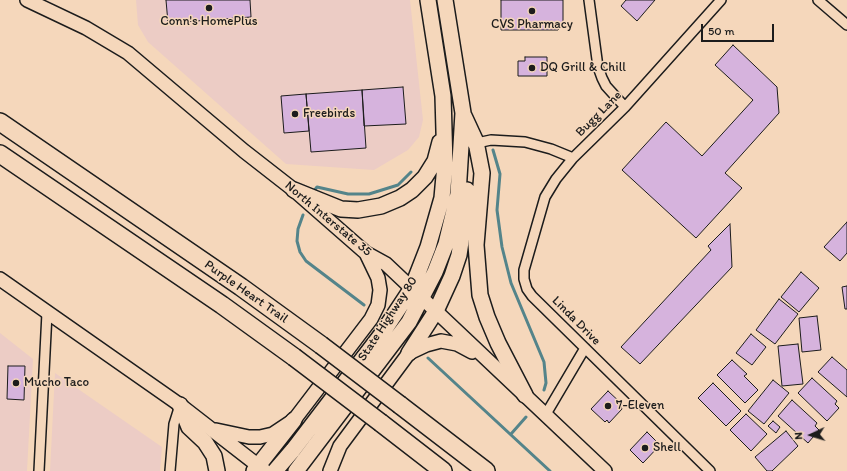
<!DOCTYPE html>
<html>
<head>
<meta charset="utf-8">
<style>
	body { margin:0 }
	#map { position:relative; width:847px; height:471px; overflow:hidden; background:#f5d7bb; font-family:Itim,sans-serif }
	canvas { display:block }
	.north { position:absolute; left:791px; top:415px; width:40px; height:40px; -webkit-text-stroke:3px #f5d7bb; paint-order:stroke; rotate:266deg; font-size:11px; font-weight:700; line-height:16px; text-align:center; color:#1c1c1c }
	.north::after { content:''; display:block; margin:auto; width:14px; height:18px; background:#1c1c1c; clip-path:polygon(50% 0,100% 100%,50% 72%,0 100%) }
	.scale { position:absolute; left:701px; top:24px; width:73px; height:18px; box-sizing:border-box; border:2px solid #1c1c1c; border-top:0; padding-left:5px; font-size:12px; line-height:14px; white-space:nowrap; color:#1c1c1c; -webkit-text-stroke:3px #f5d7bb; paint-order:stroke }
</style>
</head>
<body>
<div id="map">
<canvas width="847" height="471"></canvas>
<div class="north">N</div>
<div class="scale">50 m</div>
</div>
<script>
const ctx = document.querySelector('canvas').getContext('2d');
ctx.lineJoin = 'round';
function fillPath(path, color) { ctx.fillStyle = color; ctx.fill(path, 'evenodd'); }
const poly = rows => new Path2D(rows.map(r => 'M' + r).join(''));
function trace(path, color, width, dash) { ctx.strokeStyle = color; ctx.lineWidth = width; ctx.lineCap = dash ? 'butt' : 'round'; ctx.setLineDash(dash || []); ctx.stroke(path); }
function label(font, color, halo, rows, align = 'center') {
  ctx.font = font + ' Itim,sans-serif'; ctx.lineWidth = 3; ctx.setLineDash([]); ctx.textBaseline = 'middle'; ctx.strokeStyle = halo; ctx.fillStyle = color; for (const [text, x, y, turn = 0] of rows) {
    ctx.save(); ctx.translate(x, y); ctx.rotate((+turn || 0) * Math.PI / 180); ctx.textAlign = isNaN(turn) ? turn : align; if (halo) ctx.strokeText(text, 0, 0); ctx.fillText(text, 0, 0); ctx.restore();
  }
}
fillPath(poly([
	[136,0,410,0,423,120,419,137,408,150,374,170,286,164,148,42,138,25],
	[0,333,33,359,27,471,0,471],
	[55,373,162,447,160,471,50,471]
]), '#ecccc5');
trace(poly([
	[493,150,500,174,497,210,502,247,511,283,544,362,546,383,544,390],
	[314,191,317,187,348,194,369,194,398,185,411,172],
	[303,215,298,229,297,241,300,252,306,261,364,305],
	[428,358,550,471],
	[511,434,526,417]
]), '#54848a', 3);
const building = poly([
	[166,0,250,0,251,17,168,23,166,0],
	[501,0,563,0,563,23,558,30,501,30,501,0],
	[626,0,655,0,637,21,621,6,626,0],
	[733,45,777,87,779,113,725,173,742,188,696,238,622,170,666,122,702,156,753,100,715,65,733,45],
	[525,57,547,57,547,76,518,76,518,61,525,61,525,57],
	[403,87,406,124,364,126,362,90,403,87],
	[362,90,366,148,311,152,306,94,362,90],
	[306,94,309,131,284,133,281,96,306,94],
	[847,222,847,253,840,261,824,247,847,222],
	[730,224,732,267,640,364,621,347,711,250,708,246,730,224],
	[801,272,819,288,799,312,781,297,801,272],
	[847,286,847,309,845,309,842,287,847,286],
	[779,299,798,314,775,344,756,330,779,299],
	[817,316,821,350,802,352,799,318,817,316],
	[751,334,766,347,752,365,736,353,751,334],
	[798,344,803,384,782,386,778,346,798,344],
	[832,357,847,370,847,397,818,372,832,357],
	[732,360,747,374,744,376,758,390,745,403,717,375,732,360],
	[8,366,25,366,24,400,7,399,8,366],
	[812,378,837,401,835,404,839,408,827,421,798,393,812,378],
	[773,380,789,393,764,424,748,411,773,380],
	[713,383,741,411,726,426,698,398,713,383],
	[608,391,623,405,621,407,622,409,609,423,607,420,605,422,591,409,608,391],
	[792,400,817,423,815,426,819,430,808,443,778,416,792,400],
	[746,414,767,434,751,451,730,430,746,414],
	[773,421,780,427,776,433,768,426,773,421],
	[786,431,798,446,772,471,767,471,755,457,786,431],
	[647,432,660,445,643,463,630,450,647,432]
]);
fillPath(building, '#d6b3dd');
trace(building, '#1c1c1c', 1);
const street = poly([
	[589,0,598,67,602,78,606,86,625,107],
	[818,0,847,25],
	[472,144,491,140,525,142,551,149,573,158],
	[546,414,585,348],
	[39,471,47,313],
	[170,471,174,424,180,405],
	[710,471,532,296,527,289,524,279,524,270,545,197,556,179,573,158,625,107,721,0]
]);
const secondary = poly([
	[27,0,86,28,128,53,244,151,294,190,366,253,386,264,605,471],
	[0,279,180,405,265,471],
	[216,430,249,437,260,437,273,434,294,420,371,319,378,305,380,290,378,278,366,253],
	[330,471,340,446,409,353,426,345,441,341,457,344,472,352]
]);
const primary = poly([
	[464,116,476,142,482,173,476,245,480,295,487,317,498,343,525,395],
	[294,190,341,209,358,210,381,206,400,198,412,190,425,177,435,161,440,142],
	[409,353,436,311,452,276,459,255,464,222,467,190],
	[180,405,189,427,205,442,214,456,217,471],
	[254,471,294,420],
	[275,471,293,450,381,335,412,288,428,247,442,198,445,165,443,96,428,0],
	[296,471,409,322,435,272,446,244,458,194,463,113,445,0]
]);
const highway = poly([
	[0,122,241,287,321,345],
	[0,154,222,305,294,357],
	[400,405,486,471],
	[381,423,443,471]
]);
trace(street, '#1c1c1c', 12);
trace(secondary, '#1c1c1c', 16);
trace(primary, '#1c1c1c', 18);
trace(highway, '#1c1c1c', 20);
trace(street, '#f5d7bb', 9);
trace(secondary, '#f5d7bb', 13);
trace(primary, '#f5d7bb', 15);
trace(highway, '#f5d7bb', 17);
const highwayBridge = poly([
	[321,345,400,405],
	[294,357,381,423]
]);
trace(highwayBridge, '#1c1c1c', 20, []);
trace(highwayBridge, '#f5d7bb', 17);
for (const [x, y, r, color] of [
	[209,8,4,"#1c1c1c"],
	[532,11,4,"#1c1c1c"],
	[532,68,4,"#1c1c1c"],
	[295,114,4,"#1c1c1c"],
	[16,383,4,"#1c1c1c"],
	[608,406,4,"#1c1c1c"],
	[645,448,4,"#1c1c1c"]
]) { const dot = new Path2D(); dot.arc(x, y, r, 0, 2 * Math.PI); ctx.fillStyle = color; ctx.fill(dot); trace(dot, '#f5d7bb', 1.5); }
label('13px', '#1c1c1c', '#f5d7bb', [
	["Conn's HomePlus",209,22,"center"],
	["CVS Pharmacy",532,25,"center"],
	["DQ Grill & Chill",540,68],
	["Freebirds",303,114],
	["Mucho Taco",24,383],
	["7-Eleven",616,406],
	["Shell",653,448]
], 'left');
label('13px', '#1c1c1c', '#f5d7bb', [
	["Bugg Lane",599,114,-45],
	["North Interstate 35",328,219,40],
	["Purple Heart Trail",246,292,35],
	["State Highway 80",388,319,-57],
	["Linda Drive",576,321,45]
]);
</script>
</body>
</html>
